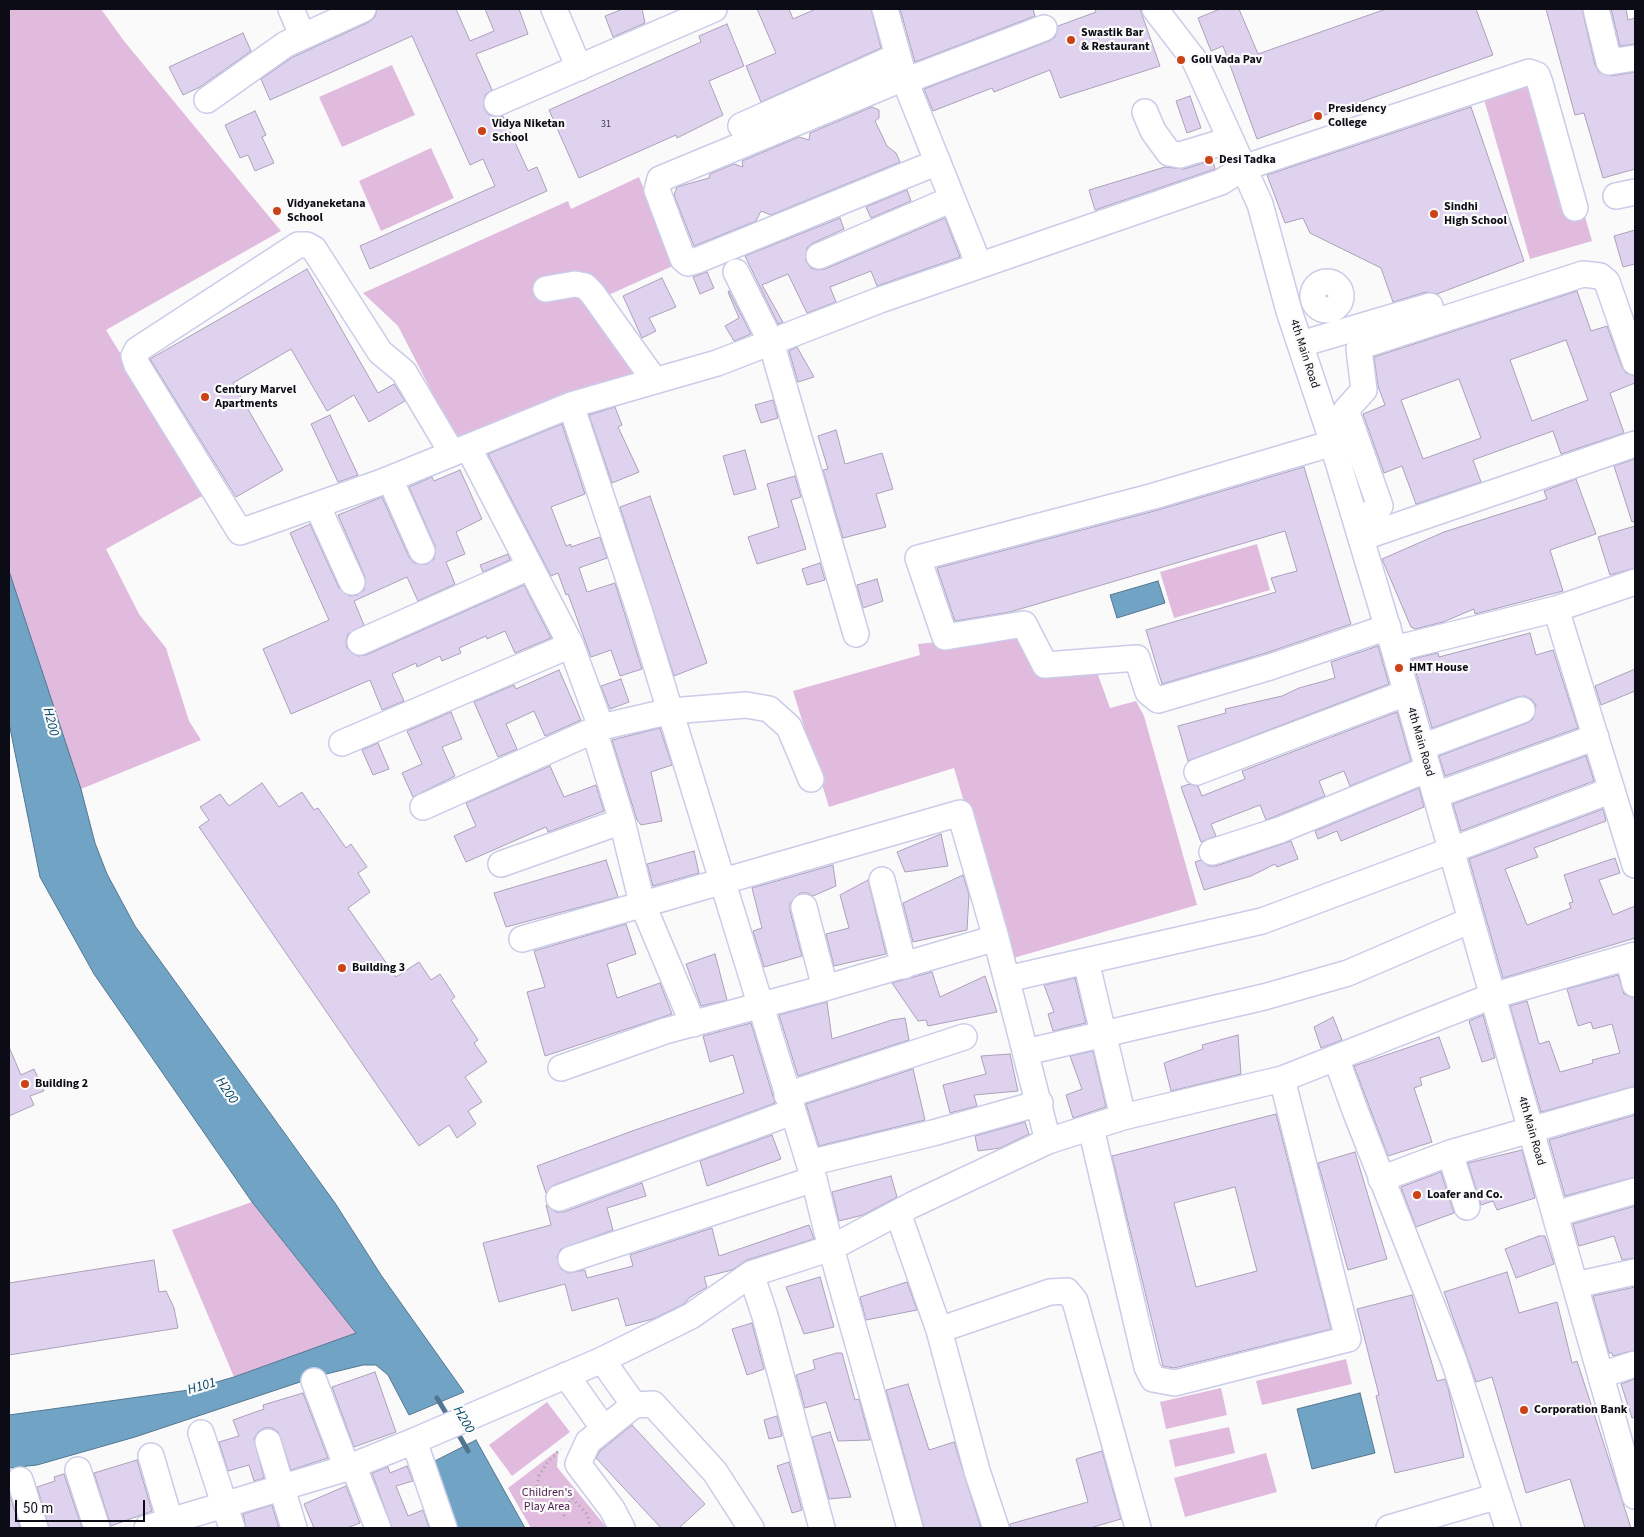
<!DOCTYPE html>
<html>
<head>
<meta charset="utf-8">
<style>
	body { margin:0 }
	#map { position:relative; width:1644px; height:1537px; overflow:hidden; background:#fafafa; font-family:"Source Sans 3",sans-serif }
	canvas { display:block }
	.frame { position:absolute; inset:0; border:10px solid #0c0c16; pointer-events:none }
	.scale { position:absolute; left:15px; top:1500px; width:130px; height:22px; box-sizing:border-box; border:2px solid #0c0c16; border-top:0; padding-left:6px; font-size:15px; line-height:18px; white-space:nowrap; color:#0c0c16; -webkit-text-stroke:4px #fafafa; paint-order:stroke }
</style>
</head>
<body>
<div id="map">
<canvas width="1644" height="1537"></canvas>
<div class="frame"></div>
<div class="scale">50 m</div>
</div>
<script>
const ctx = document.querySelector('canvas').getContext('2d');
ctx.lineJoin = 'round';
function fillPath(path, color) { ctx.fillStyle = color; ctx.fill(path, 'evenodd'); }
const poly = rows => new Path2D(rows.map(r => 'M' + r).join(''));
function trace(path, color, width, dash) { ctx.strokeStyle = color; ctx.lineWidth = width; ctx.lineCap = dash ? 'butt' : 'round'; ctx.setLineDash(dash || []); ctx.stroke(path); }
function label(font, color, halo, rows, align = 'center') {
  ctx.font = font + ' "Source Sans 3",sans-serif'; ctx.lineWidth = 4.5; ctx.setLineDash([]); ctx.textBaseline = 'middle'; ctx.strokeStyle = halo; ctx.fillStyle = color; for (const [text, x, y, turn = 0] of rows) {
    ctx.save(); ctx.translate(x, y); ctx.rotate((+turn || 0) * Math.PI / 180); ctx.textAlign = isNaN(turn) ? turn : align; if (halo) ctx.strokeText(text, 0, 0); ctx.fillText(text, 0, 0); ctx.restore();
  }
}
fillPath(poly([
	[9,9,101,9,124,41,281,231,106,330,206,494,106,549,139,614,166,648,189,721,201,740,81,789,9,571],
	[392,65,415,115,342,147,319,97],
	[1543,71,1592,241,1530,259,1481,89],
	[431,148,454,198,381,231,359,181],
	[639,177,675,265,604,297,641,375,455,437,398,326,363,293,568,201,571,209],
	[1257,544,1270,590,1174,618,1160,572],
	[1019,634,1036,674,1098,675,1110,708,1136,701,1144,716,1197,905,1010,959,954,768,829,807,793,691,920,655,918,644],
	[252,1202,356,1333,234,1377,172,1230],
	[1346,1359,1352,1384,1262,1405,1256,1381],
	[1221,1388,1227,1415,1166,1429,1160,1402],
	[547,1402,570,1432,512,1476,489,1445],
	[1229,1427,1235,1453,1175,1467,1169,1440],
	[558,1450,557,1467,607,1528,531,1528,508,1488],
	[1266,1453,1277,1492,1185,1517,1174,1478]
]), '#e1bbde');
const water = poly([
	[9,571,81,789,95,843,107,874,135,926,335,1203,381,1275,464,1392,409,1415,388,1375,376,1365,363,1365,318,1376,135,1437,37,1465,9,1468,9,1415,189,1390,234,1377,356,1333,252,1202,94,974,40,877,9,723,9,571],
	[1158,581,1165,603,1117,618,1110,595,1158,581],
	[1360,1393,1375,1453,1312,1469,1297,1409,1360,1393],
	[476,1440,525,1528,455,1528,429,1464,476,1440]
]);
fillPath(water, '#71a3c4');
trace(water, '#537690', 1);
trace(poly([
	[437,1398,449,1418],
	[456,1430,468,1451]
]), '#537690', 5);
const building = poly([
	[377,9,456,9,470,41,494,31,485,9,519,9,528,34,476,54,492,90,485,95,484,108,488,114,495,117,503,116,528,171,537,167,547,191,370,269,360,246,495,186,483,159,470,165,412,36,270,100,261,79,293,57,369,22,375,17,377,9],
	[623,9,642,9,645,23,613,37,605,16,623,9],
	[757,9,789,9,793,19,816,9,871,9,881,48,761,102,746,66,776,53,757,9],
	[900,9,1033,9,1035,16,915,62,900,9],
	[1095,9,1140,9,1160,66,1060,98,1050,70,994,92,992,88,933,111,924,89,1049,41,1055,37,1058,26,1096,12,1095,9],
	[1220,9,1239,9,1258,54,1386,9,1476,9,1493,55,1257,139,1223,46,1211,51,1198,18,1220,9],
	[1546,9,1582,9,1595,65,1599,72,1611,76,1635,72,1635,169,1603,178,1584,113,1575,115,1546,9],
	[1611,9,1626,9,1628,20,1635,18,1635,44,1620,46,1611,9],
	[727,24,744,66,709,81,723,115,677,138,676,135,579,178,549,110,701,42,699,36,727,24],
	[243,33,251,51,200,87,183,95,169,67,243,33],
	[1190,96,1201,128,1187,133,1176,101,1190,96],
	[872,107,879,110,879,118,875,121,887,146,896,153,900,162,771,215,761,211,756,221,694,246,674,195,677,187,709,178,710,174,734,164,743,167,742,161,799,137,809,140,810,133,872,107],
	[1471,107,1524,261,1437,294,1426,292,1393,302,1381,268,1310,233,1303,218,1285,223,1267,175,1471,107],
	[255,111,266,135,262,137,274,163,255,171,248,155,240,158,225,125,255,111],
	[1213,160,1215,169,1095,210,1089,190,1165,167,1184,169,1213,160],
	[907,190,911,201,871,218,866,207,907,190],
	[840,218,844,229,813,243,807,248,806,261,811,268,818,270,825,269,945,218,960,257,877,286,871,271,830,287,836,302,807,313,788,274,762,285,783,322,778,324,745,256,840,218],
	[1635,230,1635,264,1623,267,1614,236,1635,230],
	[307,269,378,393,394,384,405,401,369,422,354,395,327,411,291,349,233,383,283,470,236,497,150,359,307,269],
	[707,272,714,288,700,294,693,277,707,272],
	[662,278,676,307,649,318,656,331,642,338,623,296,662,278],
	[729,291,751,334,734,341,725,326,739,318,728,292,729,291],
	[1577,291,1591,331,1607,326,1622,367,1626,373,1635,376,1635,383,1610,393,1624,433,1561,454,1553,431,1473,460,1481,482,1416,504,1402,466,1384,473,1363,414,1385,405,1378,386,1374,357,1577,291],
	[1566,340,1588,400,1532,421,1510,360,1566,340],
	[1459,379,1481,438,1423,459,1401,400,1459,379],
	[797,347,814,377,798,382,789,351,797,347],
	[773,400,778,418,761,423,755,405,773,400],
	[615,407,622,425,618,427,639,472,612,483,589,415,615,407],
	[330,415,358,475,338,482,311,424,330,415],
	[562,424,585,494,551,507,566,546,571,544,571,547,600,537,607,558,579,568,587,592,615,583,642,669,620,676,611,650,591,657,568,594,566,595,558,573,551,576,488,454,562,424],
	[836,430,845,464,882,453,893,489,876,494,886,527,843,538,823,470,828,469,818,436,836,430],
	[745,450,756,489,734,495,723,456,745,450],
	[1635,459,1635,521,1632,522,1614,466,1635,459],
	[1304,467,1351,624,1266,653,1162,684,1146,630,1276,592,1271,578,1297,571,1285,531,1010,612,955,621,937,568,1158,510,1304,467],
	[460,470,482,519,456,532,465,554,446,562,455,584,418,601,407,577,354,601,364,625,348,634,346,641,347,648,358,656,366,655,524,585,551,638,515,653,505,631,487,639,486,636,459,648,461,653,442,661,440,656,417,667,416,663,392,674,404,701,382,710,370,680,291,714,263,649,329,620,290,533,310,524,339,588,350,596,357,595,364,590,365,577,338,515,382,497,409,557,414,563,427,564,434,559,435,546,409,487,432,477,434,481,460,470],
	[795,476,801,497,791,500,806,549,757,564,748,537,779,527,767,484,795,476],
	[1576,479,1596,534,1550,550,1563,591,1475,614,1474,609,1443,622,1415,629,1411,627,1382,559,1444,532,1547,499,1544,491,1576,479],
	[650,496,707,663,674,676,620,507,650,496],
	[1635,526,1635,568,1610,575,1598,537,1635,526],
	[508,554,510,560,483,572,480,565,508,554],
	[820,563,825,580,807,585,802,569,820,563],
	[877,579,883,601,863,608,857,585,877,579],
	[1530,633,1536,655,1553,650,1578,728,1445,776,1439,756,1527,723,1533,719,1536,705,1531,699,1524,696,1517,697,1432,728,1412,659,1438,653,1439,657,1530,633],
	[1378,646,1389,684,1188,761,1178,726,1226,713,1225,709,1282,696,1299,688,1335,678,1331,662,1378,646],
	[1635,669,1635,691,1601,705,1595,686,1635,669],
	[559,670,581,720,545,736,534,711,506,724,517,749,498,757,474,702,514,685,516,689,559,670],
	[621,679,629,702,610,709,601,686,621,679],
	[451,712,462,739,442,747,455,776,413,797,402,773,422,764,407,731,451,712],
	[1397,712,1411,761,1350,786,1344,771,1319,781,1325,796,1266,820,1260,805,1211,824,1216,836,1201,842,1181,787,1189,784,1198,786,1202,796,1245,779,1242,771,1397,712],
	[660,728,672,765,651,772,662,821,641,825,637,820,612,740,660,728],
	[378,743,389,769,373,775,362,750,378,743],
	[1586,756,1594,781,1461,831,1453,804,1586,756],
	[550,766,564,797,596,785,604,811,548,832,546,827,466,862,454,836,476,826,466,803,550,766],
	[262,783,279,807,302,792,314,810,318,808,346,848,351,844,367,867,358,873,370,892,348,908,396,977,419,962,431,980,440,974,455,997,451,1000,478,1040,474,1043,487,1062,465,1077,482,1102,468,1111,476,1124,457,1138,449,1125,419,1146,199,827,209,820,200,807,220,794,229,806,262,783],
	[1419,788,1424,807,1341,841,1337,831,1318,839,1315,831,1419,788],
	[1603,809,1606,821,1534,848,1538,857,1505,869,1527,925,1571,908,1569,903,1573,902,1564,875,1615,858,1620,873,1599,880,1613,915,1635,906,1635,938,1503,978,1469,859,1603,809],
	[941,834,948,866,905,872,897,852,941,834],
	[1291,841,1298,859,1277,867,1275,864,1251,876,1204,890,1195,862,1201,860,1209,866,1216,866,1291,841],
	[694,851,699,873,653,886,647,864,694,851],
	[606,860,618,897,506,927,494,893,606,860],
	[833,865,836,886,813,896,807,893,800,893,790,903,790,911,802,956,764,967,753,931,762,928,752,888,833,865],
	[963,875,969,895,967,930,913,942,903,903,963,875],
	[868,880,886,954,834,966,826,934,849,928,840,895,868,880],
	[626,924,636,954,607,964,617,998,660,983,672,1014,545,1056,527,992,545,987,534,951,626,924],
	[715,954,727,1000,701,1006,686,964,715,954],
	[932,972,940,997,985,976,997,1012,928,1026,926,1020,918,1021,892,983,932,972],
	[1618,975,1624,994,1635,998,1635,1086,1541,1112,1510,1006,1527,1001,1539,1044,1549,1041,1560,1072,1593,1063,1592,1060,1620,1053,1612,1024,1593,1029,1591,1022,1578,1026,1567,989,1618,975],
	[1075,978,1086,1023,1053,1031,1048,1014,1054,1012,1044,985,1075,978],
	[827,1002,832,1039,892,1020,905,1018,909,1040,798,1076,779,1015,827,1002],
	[1483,1015,1495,1058,1482,1062,1469,1021,1483,1015],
	[1333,1017,1342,1040,1321,1048,1314,1027,1333,1017],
	[751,1023,775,1103,554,1185,546,1193,537,1166,635,1130,744,1093,733,1055,710,1062,703,1036,751,1023],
	[1238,1035,1241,1074,1171,1091,1164,1063,1203,1049,1202,1045,1238,1035],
	[1439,1037,1450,1068,1420,1078,1422,1085,1414,1088,1432,1142,1388,1156,1354,1066,1439,1037],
	[9,1047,21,1075,34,1069,44,1091,30,1096,34,1105,9,1116,9,1047],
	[1093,1051,1106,1107,1073,1118,1066,1095,1082,1089,1070,1056,1093,1051],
	[1010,1054,1018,1091,974,1095,977,1106,950,1113,943,1085,986,1074,981,1056,1010,1054],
	[913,1069,925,1120,819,1146,806,1104,913,1069],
	[1276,1114,1331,1329,1174,1368,1163,1366,1112,1156,1276,1114],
	[1235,1187,1257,1271,1196,1287,1174,1203,1235,1187],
	[1635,1115,1635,1177,1565,1196,1549,1140,1635,1115],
	[1025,1122,1029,1134,1000,1148,978,1151,975,1136,1025,1122],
	[772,1135,781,1159,707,1186,700,1161,772,1135],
	[1522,1150,1535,1198,1497,1210,1493,1201,1481,1205,1468,1163,1522,1150],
	[1355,1152,1387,1259,1348,1270,1318,1163,1355,1152],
	[1441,1172,1454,1213,1416,1227,1401,1187,1441,1172],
	[891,1176,897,1197,863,1215,839,1221,832,1192,891,1176],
	[642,1183,646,1196,607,1208,613,1230,561,1249,557,1257,561,1269,569,1273,585,1270,587,1278,633,1266,630,1255,712,1228,719,1256,809,1225,814,1239,747,1260,732,1270,704,1277,707,1287,689,1298,684,1304,653,1319,626,1326,618,1298,572,1311,565,1284,499,1302,483,1243,551,1225,546,1205,556,1212,564,1212,642,1183],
	[1635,1206,1635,1258,1622,1260,1614,1236,1579,1246,1573,1224,1635,1206],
	[1539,1236,1545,1236,1554,1264,1516,1278,1505,1249,1539,1236],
	[154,1260,159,1292,166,1291,174,1308,178,1328,9,1355,9,1283,154,1260],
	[1507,1272,1519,1313,1557,1302,1572,1363,1577,1361,1631,1528,1585,1528,1570,1479,1526,1493,1492,1377,1476,1382,1444,1292,1507,1272],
	[820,1277,834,1327,804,1334,786,1287,820,1277],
	[907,1282,917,1310,866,1320,860,1297,907,1282],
	[1635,1287,1635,1350,1613,1356,1612,1353,1609,1353,1593,1296,1635,1287],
	[1412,1295,1437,1381,1445,1379,1448,1388,1464,1457,1395,1473,1376,1396,1379,1395,1357,1309,1412,1295],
	[752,1323,764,1369,747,1375,732,1329,752,1323],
	[837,1353,842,1353,855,1400,859,1399,870,1440,838,1441,826,1402,805,1408,796,1375,815,1369,813,1360,837,1353],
	[375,1372,396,1432,354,1447,332,1387,375,1372],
	[1635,1379,1635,1417,1632,1418,1621,1384,1635,1379],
	[908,1384,929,1450,954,1442,981,1528,924,1528,886,1390,908,1384],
	[303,1393,328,1458,291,1470,278,1432,272,1428,264,1428,258,1432,254,1439,264,1478,254,1481,249,1465,228,1471,219,1442,239,1436,233,1420,264,1409,263,1405,303,1393],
	[777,1416,782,1436,769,1439,764,1420,777,1416],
	[632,1425,705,1504,679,1528,661,1528,596,1458,600,1451,632,1425],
	[830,1432,851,1497,829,1499,812,1437,830,1432],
	[1102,1451,1121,1519,1090,1528,1010,1528,1010,1524,1088,1502,1076,1459,1102,1451],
	[137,1460,152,1511,111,1526,94,1473,137,1460],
	[789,1462,802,1510,792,1513,777,1466,789,1462],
	[407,1466,413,1481,396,1486,408,1516,423,1510,429,1528,392,1528,372,1473,388,1467,390,1473,407,1466],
	[64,1474,82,1528,49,1528,37,1487,55,1481,54,1477,64,1474],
	[346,1486,360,1523,347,1528,314,1528,304,1504,346,1486],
	[10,1496,20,1528,9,1528,10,1496],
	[272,1505,279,1528,246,1528,243,1514,272,1505]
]);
fillPath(building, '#dfd2ee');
trace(building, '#aca0ba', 1);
const minor = poly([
	[291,9,302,35],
	[554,9,579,68],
	[885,9,905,81,979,265],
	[1155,9,1195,61,1260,204,1289,311,1327,425,1394,649,1635,1496],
	[1596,9,1609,62,1635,58],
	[904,78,660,179,657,190,683,259,688,263,698,260,938,162],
	[905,81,1044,28],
	[207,100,286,44,363,9],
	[497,103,714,9],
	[1145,112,1153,131,1169,153,1180,155,1230,140],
	[741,126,898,56],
	[1616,196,1635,192],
	[819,256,952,199],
	[736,272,771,342,856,634],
	'1313 296a14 14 0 1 1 28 0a14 14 0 1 1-28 0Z',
	[546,289,575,284,585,286,592,293,655,381],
	[1301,344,1430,306],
	[571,405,717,363,880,300,1221,182,1243,168,1529,72,1537,75,1540,83,1575,208],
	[1333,443,1154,496,918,558,945,637,1024,624,1045,665,1137,658,1148,692,1158,700,1270,667,1388,627],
	[468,447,571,645,601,727,671,711,746,705,769,709,789,727,811,779],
	[452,453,404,372,380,352,314,249,307,245,298,245,137,350,134,356,137,365,240,532,382,482,468,447,571,405,640,613,814,1179,831,1248,910,1528],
	[390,479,422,551],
	[317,505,352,582],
	[1356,520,1377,510,1380,506,1346,410,1364,390,1359,349,1364,345,1583,274,1600,276,1607,282,1635,362],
	[1361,538,1635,444],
	[1556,609,1635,865],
	[360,642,529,567],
	[1394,649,1556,609,1635,582],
	[594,730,622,821],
	[342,743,571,645],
	[1422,747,1522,710],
	[1197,772,1406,693],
	[1436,795,1596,737],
	[423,807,601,727],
	[1212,852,1280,830,1428,769],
	[501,864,622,821,642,903,693,1024],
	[882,880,904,966],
	[804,907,825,988],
	[522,939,960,813,996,938,1048,1141],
	[1628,957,1635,984],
	[1086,961,1123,1117],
	[1007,979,1262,921,1612,790],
	[1026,1052,1264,997,1348,973,1471,920],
	[1336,1058,1356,1113,1454,1361,1508,1528],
	[561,1068,665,1031,825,988,996,938],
	[787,1095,964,1037],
	[1091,1128,1147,1367,1153,1379,1175,1383,1348,1339,1282,1079],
	[1450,1153,1467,1207],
	[809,1163,933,1133,1040,1103],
	[1381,1179,1450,1153,1635,1100],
	[559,1198,792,1112],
	[898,1213,939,1330,977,1471,996,1528],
	[1555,1214,1635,1191],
	[571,1259,814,1179],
	[751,1274,765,1316,822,1528],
	[1575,1285,1635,1272],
	[939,1330,1050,1292,1067,1291,1075,1301,1138,1528],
	[602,1360,634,1405],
	[566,1375,604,1429],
	[1601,1375,1635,1364],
	[314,1381,347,1468],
	[201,1433,232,1528],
	[414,1441,444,1528],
	[268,1442,294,1528],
	[151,1456,172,1528],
	[353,1465,378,1528],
	[78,1470,97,1528],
	[20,1480,35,1528],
	[147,1528,347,1468,414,1441,602,1360,691,1316,751,1274,831,1248,912,1205,1048,1141,1123,1117,1282,1079,1492,996,1635,955],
	[622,1528,612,1509,578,1464,588,1442,634,1405,653,1404,715,1472,751,1528],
	[1389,1528,1498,1496]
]);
trace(minor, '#cacce9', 28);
trace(poly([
	[525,1486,549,1487,571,1497,587,1514,591,1528],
	[537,1486,539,1476,547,1463,561,1449],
	[564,1516,571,1496]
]), '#9e9ea2', 3, [1, 4]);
trace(minor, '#fff', 25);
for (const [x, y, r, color] of [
	[1071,40,5,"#ca4216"],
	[1181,60,5,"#ca4216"],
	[1318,116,5,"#ca4216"],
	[482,131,5,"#ca4216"],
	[1209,160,5,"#ca4216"],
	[277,211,5,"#ca4216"],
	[1434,214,5,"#ca4216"],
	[205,397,5,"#ca4216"],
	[1399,668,5,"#ca4216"],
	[342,968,5,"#ca4216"],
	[25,1084,5,"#ca4216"],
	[1417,1195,5,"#ca4216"],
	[1524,1410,5,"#ca4216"]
]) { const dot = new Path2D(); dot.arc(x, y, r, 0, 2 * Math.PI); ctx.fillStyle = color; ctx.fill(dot); trace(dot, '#fafafa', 2); }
label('10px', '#413e4c', null, [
	["31",606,125]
]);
label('bold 12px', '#0c0c16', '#fafafa', [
	["Swastik Bar",1081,33],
	["& Restaurant",1081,47],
	["Goli Vada Pav",1191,60],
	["Presidency",1328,109],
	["College",1328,123],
	["Vidya Niketan",492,124],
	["School",492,138],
	["Desi Tadka",1219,160],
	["Vidyaneketana",287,204],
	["School",287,218],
	["Sindhi",1444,207],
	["High School",1444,221],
	["Century Marvel",215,390],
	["Apartments",215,404],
	["HMT House",1409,668],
	["Building 3",352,968],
	["Building 2",35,1084],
	["Loafer and Co.",1427,1195],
	["Corporation Bank",1534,1410]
], 'left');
label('12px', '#0c0c16', '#fafafa', [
	["4th Main Road",1304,354,72],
	["4th Main Road",1420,742,74],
	["4th Main Road",1531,1131,74]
]);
label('12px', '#4f1d4e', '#fafafa', [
	["Children's",547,1493],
	["Play Area",547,1507]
]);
label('italic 14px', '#044768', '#fafafa', [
	["H200",50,722,76],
	["H200",226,1091,56],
	["H101",202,1387,-17],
	["H200",463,1420,60]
]);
</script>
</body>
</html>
